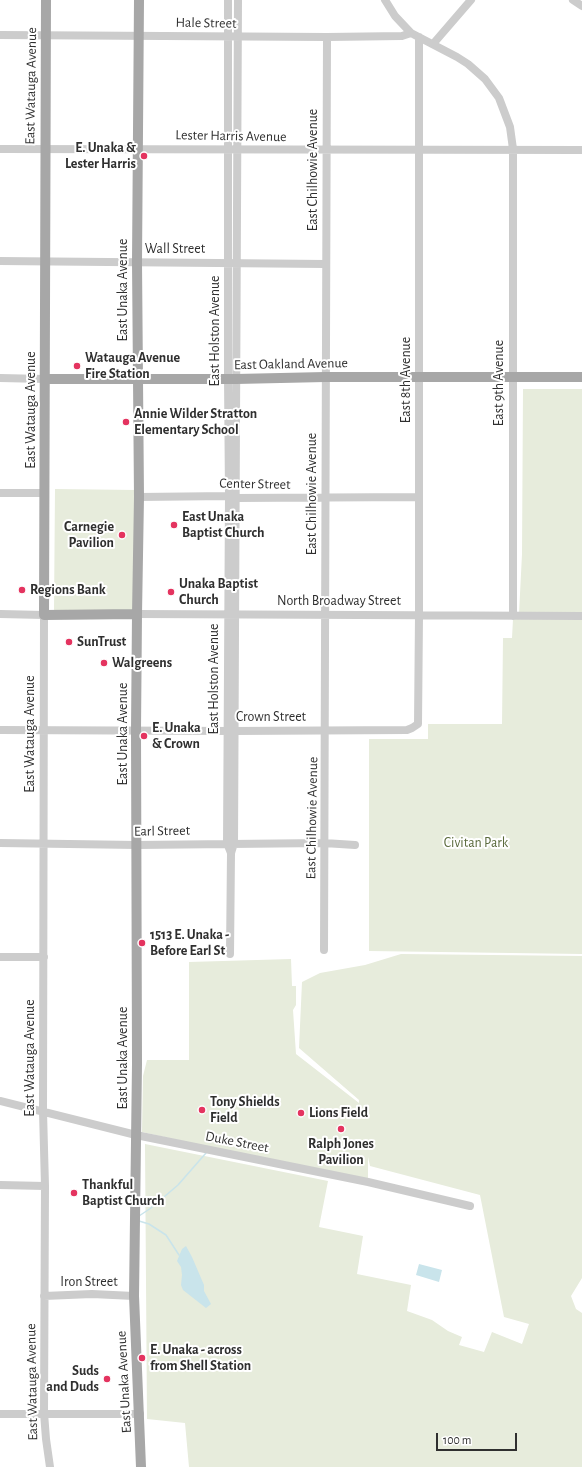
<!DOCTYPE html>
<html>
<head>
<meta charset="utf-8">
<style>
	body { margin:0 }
	#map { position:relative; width:582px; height:1467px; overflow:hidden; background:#fff; font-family:"Alegreya Sans",sans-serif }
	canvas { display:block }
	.scale { position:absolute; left:436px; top:1433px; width:81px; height:18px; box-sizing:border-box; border:2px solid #2f2f2f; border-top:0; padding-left:5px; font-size:12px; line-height:14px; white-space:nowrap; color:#2f2f2f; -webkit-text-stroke:3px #fff; paint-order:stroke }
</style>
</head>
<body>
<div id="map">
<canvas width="582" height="1467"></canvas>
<div class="scale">100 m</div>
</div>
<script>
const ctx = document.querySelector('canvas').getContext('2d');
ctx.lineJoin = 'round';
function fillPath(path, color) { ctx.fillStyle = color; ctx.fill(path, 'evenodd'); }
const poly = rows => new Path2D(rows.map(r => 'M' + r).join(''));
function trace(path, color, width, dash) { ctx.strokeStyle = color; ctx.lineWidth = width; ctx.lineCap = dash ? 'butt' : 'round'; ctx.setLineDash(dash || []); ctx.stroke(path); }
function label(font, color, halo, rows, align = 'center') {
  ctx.font = font + ' "Alegreya Sans",sans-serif'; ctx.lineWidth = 4; ctx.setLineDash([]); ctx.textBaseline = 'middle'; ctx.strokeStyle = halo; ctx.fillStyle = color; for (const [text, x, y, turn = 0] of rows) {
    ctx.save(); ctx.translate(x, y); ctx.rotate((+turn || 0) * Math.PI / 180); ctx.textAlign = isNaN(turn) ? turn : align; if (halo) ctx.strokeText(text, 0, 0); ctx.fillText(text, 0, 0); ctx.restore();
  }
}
fillPath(poly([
	[523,389,582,389,582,614,519,614,522,554],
	[55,489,137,490,136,610,54,610],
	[513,619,582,619,582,954,369,951,369,739,428,739,428,724,502,724,503,638,512,638],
	[401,954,582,956,582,1278,571,1296,576,1309,582,1313,582,1467,189,1467,185,1423,147,1419,145,1144,328,1181,319,1227,363,1236,357,1274,411,1285,407,1311,432,1320,448,1331,462,1337,459,1345,484,1352,492,1332,522,1344,529,1324,504,1317,480,1195,370,1166,368,1157,368,1182,142,1132,143,1076,147,1060,189,1060,189,962,291,959,292,986,296,986,296,1005,293,1010,296,1054,359,1103,359,1100,299,1048,302,982,320,973,365,965]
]), '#e7ecdc');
fillPath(poly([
	[186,1246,192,1257,204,1285,204,1291,211,1304,206,1308,183,1290,181,1285,182,1275,181,1267,177,1261,182,1249],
	[419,1264,442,1270,439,1282,416,1275]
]), '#c9e4eb');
trace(poly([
	[139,1216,151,1208,178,1185,206,1153],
	[139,1221,149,1224,166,1235,179,1255]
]), '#c9e4eb', 1.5);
trace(poly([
	[228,0,228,378,229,496,227,843,231,853],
	[385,0,395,16,411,33,457,57,468,64,485,79,499,98,510,127,513,149,513,616],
	[573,0,582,6],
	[0,35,327,37,402,36,411,33],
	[433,44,471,0],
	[0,149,582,150],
	[0,261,325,264],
	[0,378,45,379],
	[0,493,45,493],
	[139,497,229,496,236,498,419,497],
	[0,614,44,615,43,1111,45,1186,44,1413,46,1439,50,1467],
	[137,614,582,616],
	[0,730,234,731,407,730,412,728,418,724,419,616,419,37],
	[0,843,137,845,324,843,355,845],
	[324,950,327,37],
	[230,954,231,853,234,843,238,0],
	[0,957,44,957],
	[0,1101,136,1135,368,1182,470,1206],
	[0,1185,45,1186],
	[44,1296,92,1294,134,1296],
	[0,1414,140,1414]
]), '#ccc', 8);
trace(poly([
	[46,0,44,615,137,614],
	[139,0,137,262,139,497,137,614,136,730,137,1064,134,1296,141,1467],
	[45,379,236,379,325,377,582,377]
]), '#a7a7a7', 10);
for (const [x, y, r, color] of [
	[144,156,4,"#e4335f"],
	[77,366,4,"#e4335f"],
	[126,422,4,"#e4335f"],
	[174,525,4,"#e4335f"],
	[122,535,4,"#e4335f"],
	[22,590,4,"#e4335f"],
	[171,592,4,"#e4335f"],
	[69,642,4,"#e4335f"],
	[104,663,4,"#e4335f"],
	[144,736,4,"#e4335f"],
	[142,943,4,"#e4335f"],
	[202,1110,4,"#e4335f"],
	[301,1113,4,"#e4335f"],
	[341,1129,4,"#e4335f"],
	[74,1193,4,"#e4335f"],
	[142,1358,4,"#e4335f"],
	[107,1379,4,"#e4335f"]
]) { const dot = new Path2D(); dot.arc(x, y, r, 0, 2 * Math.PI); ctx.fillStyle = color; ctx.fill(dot); trace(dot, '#fff', 1.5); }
label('14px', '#2f2f2f', '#fff', [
	["Hale Street",206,23,1],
	["East Watauga Avenue",31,86,-89],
	["Lester Harris Avenue",231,136,1],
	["East Chilhowie Avenue",313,170,-90],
	["Wall Street",175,249],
	["East Unaka Avenue",123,290,-90],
	["East Holston Avenue",215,331,-90],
	["East Oakland Avenue",291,364,-1],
	["East 8th Avenue",406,380,-90],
	["East 9th Avenue",499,383,-90],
	["East Watauga Avenue",31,410,-90],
	["Center Street",255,484,1],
	["East Chilhowie Avenue",312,494,-90],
	["North Broadway Street",339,601],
	["East Holston Avenue",214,679,-90],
	["Crown Street",271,717],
	["East Watauga Avenue",30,734,-90],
	["East Unaka Avenue",123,734,-90],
	["East Chilhowie Avenue",312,818,-89],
	["Earl Street",162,831,-1],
	["East Watauga Avenue",30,1058,-90],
	["East Unaka Avenue",123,1058,-90],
	["Duke Street",237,1142,11],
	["Iron Street",89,1282],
	["East Watauga Avenue",32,1382,-91],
	["East Unaka Avenue",124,1382,-93]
]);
label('bold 14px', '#2f2f2f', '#fff', [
	["E. Unaka &",136,148,"right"],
	["Lester Harris",136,164,"right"],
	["Watauga Avenue",85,358],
	["Fire Station",85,374],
	["Annie Wilder Stratton",134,414],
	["Elementary School",134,430],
	["East Unaka",182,517],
	["Baptist Church",182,533],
	["Carnegie",114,527,"right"],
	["Pavilion",114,543,"right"],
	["Unaka Baptist",179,584],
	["Church",179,600],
	["Regions Bank",30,590],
	["SunTrust",77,642],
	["Walgreens",112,663],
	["E. Unaka",152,728],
	["& Crown",152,744],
	["1513 E. Unaka -",150,935],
	["Before Earl St",150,951],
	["Tony Shields",210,1102],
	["Field",210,1118],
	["Lions Field",309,1113],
	["Ralph Jones",341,1144,"center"],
	["Pavilion",341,1160,"center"],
	["Thankful",82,1185],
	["Baptist Church",82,1201],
	["E. Unaka - across",150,1350],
	["from Shell Station",150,1366],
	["Suds",99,1371,"right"],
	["and Duds",99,1387,"right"]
], 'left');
label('14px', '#5a6a3c', '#fff', [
	["Civitan Park",476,843]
]);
</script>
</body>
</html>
